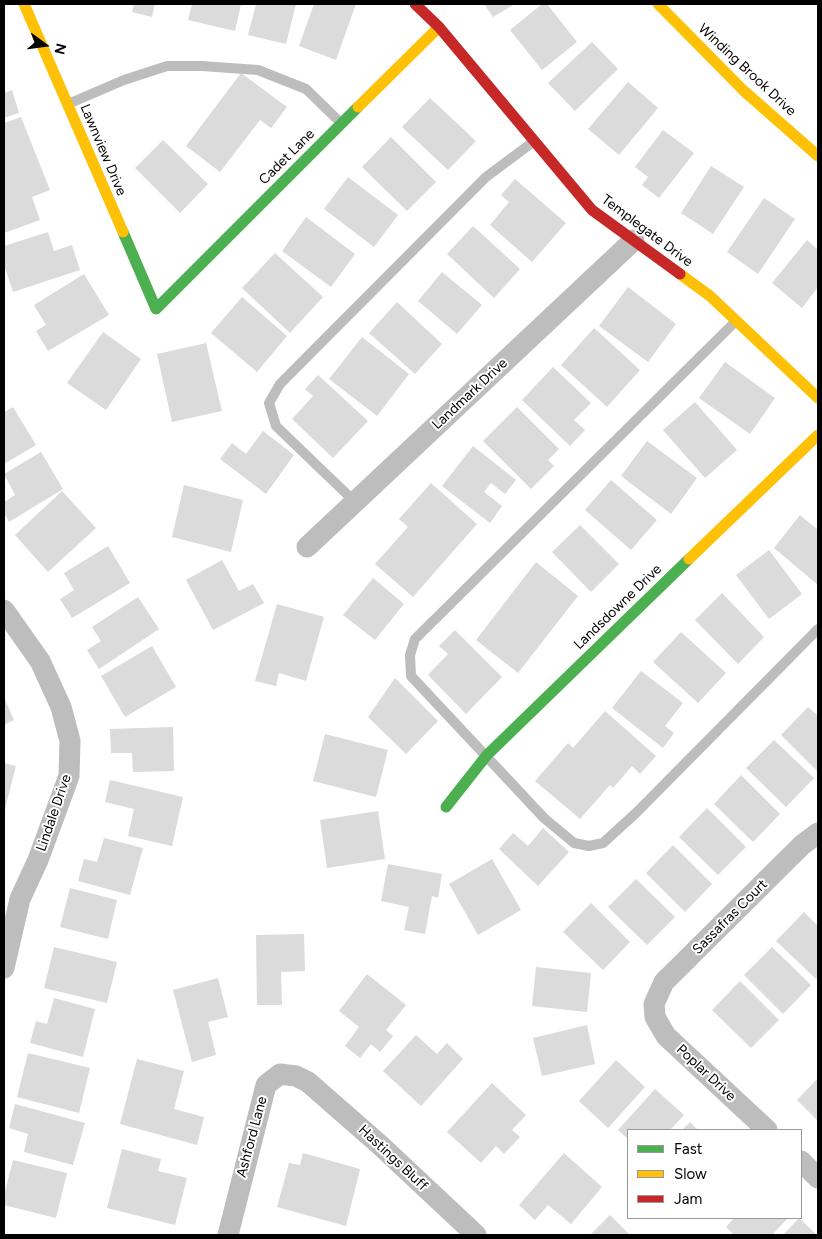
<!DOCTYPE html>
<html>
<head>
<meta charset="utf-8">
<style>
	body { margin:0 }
	#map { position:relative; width:822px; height:1239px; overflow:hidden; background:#fff; font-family:Figtree,sans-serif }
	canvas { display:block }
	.frame { position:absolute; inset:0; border:5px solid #000; pointer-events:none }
	.legend { position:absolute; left:627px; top:1129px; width:175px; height:90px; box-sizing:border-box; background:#fff; border:1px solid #999; margin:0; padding:6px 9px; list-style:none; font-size:15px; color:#000 }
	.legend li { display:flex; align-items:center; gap:10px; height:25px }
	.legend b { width:25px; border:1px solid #999 }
	.north { position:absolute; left:20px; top:20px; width:50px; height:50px; -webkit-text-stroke:4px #fff; paint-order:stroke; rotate:104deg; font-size:14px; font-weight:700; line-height:20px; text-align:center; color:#000 }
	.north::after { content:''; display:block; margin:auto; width:18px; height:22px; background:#000; clip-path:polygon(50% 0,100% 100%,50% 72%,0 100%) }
</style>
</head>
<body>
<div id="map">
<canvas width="822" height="1239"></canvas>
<div class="frame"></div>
<ul class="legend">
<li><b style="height:6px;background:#4caf50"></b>Fast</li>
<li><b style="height:6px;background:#ffc107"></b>Slow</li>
<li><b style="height:6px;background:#c62828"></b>Jam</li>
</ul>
<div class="north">N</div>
</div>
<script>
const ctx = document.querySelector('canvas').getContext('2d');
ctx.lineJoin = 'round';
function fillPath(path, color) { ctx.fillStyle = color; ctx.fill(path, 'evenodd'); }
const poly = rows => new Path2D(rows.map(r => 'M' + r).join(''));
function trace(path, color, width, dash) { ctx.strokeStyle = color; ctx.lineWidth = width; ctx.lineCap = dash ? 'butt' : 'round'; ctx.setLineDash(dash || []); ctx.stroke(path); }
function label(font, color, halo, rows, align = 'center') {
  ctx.font = font + ' Figtree,sans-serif'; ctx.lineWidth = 4; ctx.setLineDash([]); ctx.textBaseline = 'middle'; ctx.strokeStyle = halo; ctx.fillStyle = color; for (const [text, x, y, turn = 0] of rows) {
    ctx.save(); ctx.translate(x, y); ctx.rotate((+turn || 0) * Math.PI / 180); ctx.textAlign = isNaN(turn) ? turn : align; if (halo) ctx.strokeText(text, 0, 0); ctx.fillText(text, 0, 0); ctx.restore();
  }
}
fillPath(poly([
	[134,4,155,4,152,17,132,12],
	[192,4,241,4,235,31,188,20],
	[256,4,296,4,286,44,248,35],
	[314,4,356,4,336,60,299,46],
	[484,4,515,4,493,17],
	[542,4,547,4,577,42,542,70,510,30],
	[592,42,618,69,575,111,548,83],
	[241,73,287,107,271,128,260,120,220,172,186,146],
	[628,82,658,108,619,155,588,129],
	[12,90,19,113,4,118,4,93],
	[430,98,476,141,448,170,402,127],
	[21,117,50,190,32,197,40,220,4,233,4,123],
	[663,130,694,153,659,198,642,185,648,177,635,167],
	[391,137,436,182,407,211,362,167],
	[163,140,208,184,180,213,135,168],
	[711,166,744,187,713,234,681,213],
	[348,177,398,215,374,247,324,209],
	[515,179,566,223,532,262,490,225,509,202,501,195],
	[764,198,795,219,758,274,727,252],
	[306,217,355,254,331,287,282,251],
	[473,226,520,269,494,298,447,254],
	[48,232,54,251,72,245,80,270,13,292,4,265,4,246],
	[807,240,818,250,818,287,802,308,772,283],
	[275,253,323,297,290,333,242,288],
	[442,272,482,305,457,334,418,301],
	[84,274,109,315,48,351,36,331,46,325,34,305],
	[628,287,676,324,648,362,599,326],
	[242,297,287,336,257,372,211,333],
	[397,302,442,344,415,374,369,333],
	[594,328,640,370,607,407,561,365],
	[103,332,141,359,106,410,67,383],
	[362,337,409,374,377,416,329,379],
	[206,343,222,411,172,422,157,354],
	[725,362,775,398,750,434,699,398],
	[553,367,591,403,574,420,585,430,570,446,522,400],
	[318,375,368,421,333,458,292,419,313,396,305,389],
	[695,402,737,450,705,478,663,430],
	[13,407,36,445,4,464,4,412],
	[517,407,559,449,548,460,554,466,531,489,483,441],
	[263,431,294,455,266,494,220,459,232,443,246,454],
	[647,441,697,478,671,514,621,476],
	[473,446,516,480,505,494,491,483,484,492,502,506,490,523,442,486],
	[41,452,63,489,9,522,4,513,4,502,15,495,4,474],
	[611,480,657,520,631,550,585,510],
	[431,483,477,524,413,597,375,564,408,527,399,519],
	[184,485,243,500,231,552,172,537],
	[62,491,96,528,48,572,15,535],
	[800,515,818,530,818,585,774,548],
	[580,525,619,564,591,592,552,552],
	[108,546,130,583,72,618,60,599,74,590,64,573],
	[769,550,802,594,769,619,736,575],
	[222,560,239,591,253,584,264,603,213,630,186,580],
	[536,562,578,596,518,673,476,640],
	[373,578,404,604,375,640,343,615],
	[722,593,764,637,738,664,695,620],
	[138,597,159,629,99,669,87,650,101,641,92,627],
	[277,604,324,617,306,681,279,673,276,686,255,681],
	[455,630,502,677,466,714,428,675,448,654,439,646],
	[681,632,726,673,698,703,653,662],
	[152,646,176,687,125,717,101,676],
	[641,671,683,703,665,726,674,733,663,748,612,708],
	[395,678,438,721,406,754,368,717],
	[4,697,14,720,4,725],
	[808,707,818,716,818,772,781,735],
	[605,711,656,756,640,774,632,766,613,788,610,785,580,819,535,781,568,743,573,748],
	[173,727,174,771,133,772,132,753,111,753,110,729],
	[325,734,388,750,376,797,313,781],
	[774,740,814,778,786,807,746,768],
	[4,763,16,766,4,813],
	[741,775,780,814,753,842,714,804],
	[110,780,183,797,172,846,128,836,134,809,105,802],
	[707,808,746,847,718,875,679,837],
	[378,811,385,859,327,868,320,820],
	[543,828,569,852,538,886,499,849,513,833,528,846],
	[104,838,143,848,130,895,78,881,84,859,97,862],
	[673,845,712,884,685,912,646,873],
	[492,859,521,910,478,935,449,884],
	[388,864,442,874,438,898,432,896,425,934,404,930,409,907,381,901],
	[636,879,675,917,647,945,608,907],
	[70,888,117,900,108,939,60,927],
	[591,903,630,942,603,970,563,932],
	[804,912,818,926,818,976,816,979,776,941],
	[304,934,305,971,281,972,282,1005,257,1005,256,935],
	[54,947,117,962,107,1003,44,988],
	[772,947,811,985,783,1014,744,975],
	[536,967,591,973,587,1012,532,1006],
	[367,974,406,1005,386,1030,393,1036,380,1052,371,1044,360,1058,345,1046,359,1027,339,1011],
	[218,978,228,1017,208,1022,216,1055,192,1062,173,990],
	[740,981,779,1020,751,1048,712,1010],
	[54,998,95,1009,83,1057,30,1043,36,1021,47,1024],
	[587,1025,595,1064,542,1076,533,1038],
	[416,1035,437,1054,447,1043,463,1059,421,1106,383,1071],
	[28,1053,90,1068,79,1113,17,1097],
	[137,1059,184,1071,174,1109,204,1117,197,1145,120,1124],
	[616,1060,645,1087,608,1128,579,1101],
	[818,1078,818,1121,797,1100],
	[492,1083,526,1115,512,1130,520,1137,504,1154,496,1146,481,1163,447,1132],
	[655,1089,684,1115,670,1130,628,1130,628,1139,618,1130],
	[15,1104,85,1123,73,1165,24,1152,28,1134,9,1128],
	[690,1122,698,1130,682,1130],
	[122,1149,161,1159,158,1171,187,1178,175,1225,107,1208],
	[303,1153,360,1169,346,1226,277,1207,289,1163,300,1165],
	[564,1153,602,1187,571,1224,548,1205,535,1220,519,1205],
	[13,1160,67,1173,56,1218,4,1205,4,1195],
	[610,1215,630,1235,590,1235],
	[734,1218,788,1218,772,1235,734,1235,726,1227],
	[799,1218,817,1235,783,1235]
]), '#dbdbdb');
trace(poly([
	[68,104,124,80,167,66,202,66,258,70,306,89,341,123],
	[736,321,415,639,410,655,411,676,544,818,574,843,589,846,603,843,636,813,818,629],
	[355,502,276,426,269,403,280,384,486,177,533,142]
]), '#bdbdbd', 10);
trace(poly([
	[307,547,634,240],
	[4,610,40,661,61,707,70,741,69,776,38,860,20,899,4,968],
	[767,1130,666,1036,655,1017,654,1004,664,982,802,845,818,833],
	[801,1161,818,1178],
	[228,1235,266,1085,280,1074,296,1076,308,1082,380,1145,476,1235]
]), '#bdbdbd', 21);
trace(poly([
	[123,232,156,309,358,107],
	[446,807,487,755,689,559]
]), '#4caf50', 11);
trace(poly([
	[24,4,123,232],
	[658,4,744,91,818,156],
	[358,107,439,27],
	[680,274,710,296,818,398],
	[689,559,818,435]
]), '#ffc107', 11);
trace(poly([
	[415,4,439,27,592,210,680,274]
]), '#c62828', 11);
label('14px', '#000', '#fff', [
	["Winding Brook Drive",747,70,43],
	["Lawnview Drive",103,150,67],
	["Cadet Lane",287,157,-45],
	["Templegate Drive",647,231,37],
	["Landmark Drive",470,394,-43],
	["Landsdowne Drive",618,607,-44],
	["Lindale Drive",54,813,-71],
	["Sassafras Court",730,917,-45],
	["Poplar Drive",706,1073,43],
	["Ashford Lane",252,1137,-75],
	["Hastings Bluff",393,1158,43]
]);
</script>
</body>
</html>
